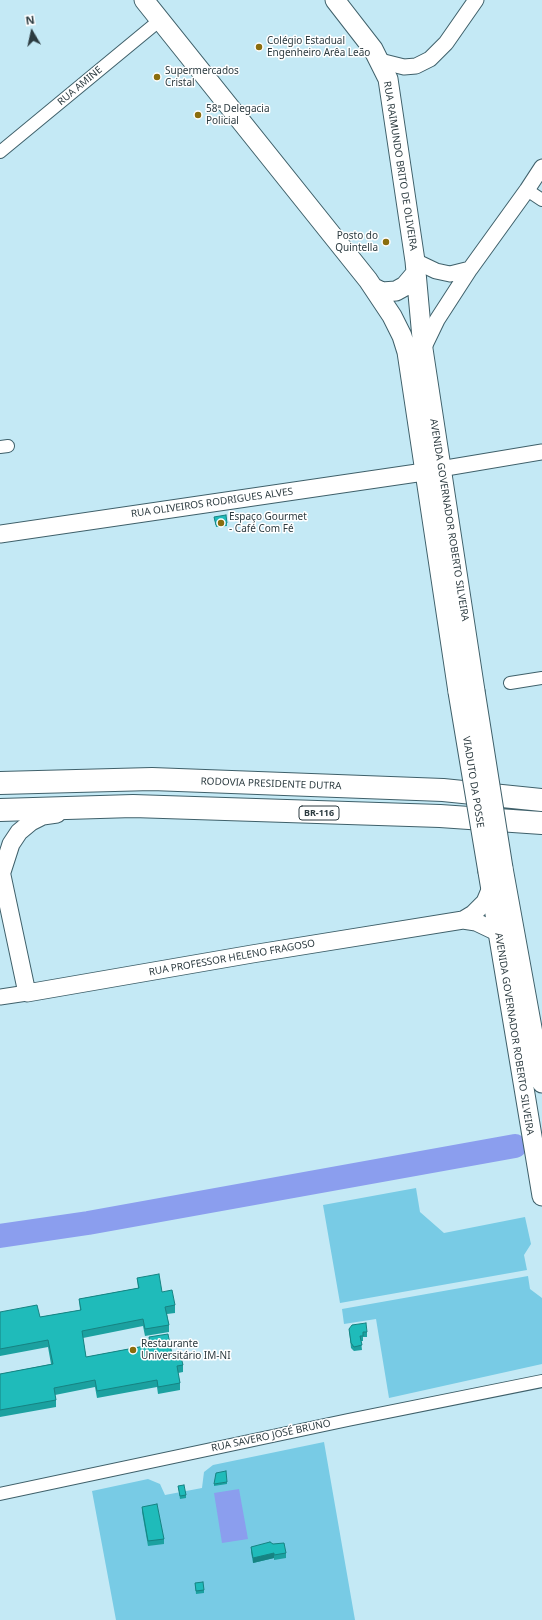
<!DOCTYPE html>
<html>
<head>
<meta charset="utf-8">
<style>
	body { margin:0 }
	#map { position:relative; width:542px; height:1620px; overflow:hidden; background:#c4e9f5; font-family:"Noto Sans",sans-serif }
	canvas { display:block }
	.north { position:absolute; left:12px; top:12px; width:40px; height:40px; -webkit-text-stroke:3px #fff; paint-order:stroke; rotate:351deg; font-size:11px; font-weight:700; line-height:16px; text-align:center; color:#2c3b40 }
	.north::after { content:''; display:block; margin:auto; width:14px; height:18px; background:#2c3b40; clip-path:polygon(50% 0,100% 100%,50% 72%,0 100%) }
</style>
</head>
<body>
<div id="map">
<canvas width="542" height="1620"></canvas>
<div class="north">N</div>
</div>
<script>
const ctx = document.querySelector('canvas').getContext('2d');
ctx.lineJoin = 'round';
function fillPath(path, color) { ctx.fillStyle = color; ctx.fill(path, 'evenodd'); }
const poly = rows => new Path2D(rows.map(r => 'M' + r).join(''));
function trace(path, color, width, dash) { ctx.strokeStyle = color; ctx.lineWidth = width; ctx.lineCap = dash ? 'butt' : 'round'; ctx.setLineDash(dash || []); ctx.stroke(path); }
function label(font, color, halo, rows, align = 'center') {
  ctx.font = font + ' "Noto Sans",sans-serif'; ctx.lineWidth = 3; ctx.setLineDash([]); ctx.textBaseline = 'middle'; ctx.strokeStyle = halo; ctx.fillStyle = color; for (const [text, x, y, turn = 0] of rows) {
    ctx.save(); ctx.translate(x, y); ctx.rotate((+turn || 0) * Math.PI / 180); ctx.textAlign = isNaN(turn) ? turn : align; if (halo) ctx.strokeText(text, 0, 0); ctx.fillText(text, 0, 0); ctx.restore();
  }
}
fillPath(poly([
	[416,1188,420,1212,444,1233,525,1217,531,1244,524,1255,527,1270,340,1303,323,1205],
	[528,1276,530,1289,542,1298,542,1364,389,1398,376,1319,344,1324,342,1309],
	[324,1442,355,1620,116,1620,92,1491,148,1479,160,1484,165,1495,202,1488,204,1472,213,1465]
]), '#78cbe5');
fillPath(poly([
	[239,1489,248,1539,222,1543,214,1493]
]), '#8b9eee');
trace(poly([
	[0,1236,88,1223,515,1146]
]), '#8b9eee', 24);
const minor = poly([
	[0,152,160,20],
	[527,190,542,200],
	[0,447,8,446],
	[510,683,542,678],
	[0,1494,348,1420,542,1381]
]);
const tertiary = poly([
	[380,61,404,67,416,66,430,59,446,43,476,0],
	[415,261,436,271,450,274,470,269],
	[423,349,437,320,470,269,527,190,542,167],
	[440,469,542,452],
	[0,997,27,993]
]);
const secondary = poly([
	[0,534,424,472],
	[0,866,27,993,252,954,463,920,473,914,485,902,490,890],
	[2,872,11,844,19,832,31,822,43,816,57,814],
	[463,920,476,922,497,932]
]);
const primary = poly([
	[144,0,368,280,392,316,402,336,407,352,458,692],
	[335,0,373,49,388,79,415,261,423,349,475,691],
	[374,288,382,292,396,291,405,286,416,273],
	[503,868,542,1083],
	[488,872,542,1196]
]);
const motorway = poly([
	[0,783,152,779,443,790,542,800],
	[0,810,133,806,440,816,542,823]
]);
trace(minor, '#3f606a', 14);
trace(tertiary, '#3f606a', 17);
trace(secondary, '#3f606a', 19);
trace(primary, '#3f606a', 21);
trace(motorway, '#3f606a', 24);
trace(minor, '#fff', 12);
trace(tertiary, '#fff', 15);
trace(secondary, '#fff', 17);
trace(primary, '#fff', 19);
trace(motorway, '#fff', 22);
const primaryBridge = poly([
	[475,691,503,868],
	[458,692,488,872]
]);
trace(primaryBridge, '#3f606a', 21, []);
trace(primaryBridge, '#fff', 19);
fillPath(poly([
	[214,517,227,523,227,526,216,527],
	[137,1278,162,1292,175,1305,175,1313,167,1314,169,1325,169,1332,145,1336,143,1326,83,1338,86,1357,149,1345,149,1337,172,1354,183,1365,183,1372,178,1373,180,1383,180,1390,158,1394,157,1387,97,1398,95,1387,55,1395,56,1400,56,1407,0,1417,0,1374,51,1364,48,1347,0,1356,0,1312,40,1317,80,1310,79,1299,138,1288],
	[349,1329,367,1332,367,1337,363,1337,363,1341,361,1341,362,1350,354,1351,351,1348],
	[227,1482,227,1484,214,1486,214,1484],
	[178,1486,186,1495,186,1498,180,1499],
	[142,1507,164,1539,164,1544,148,1546,142,1512],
	[251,1547,286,1553,286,1558,274,1560,274,1558,253,1563,251,1552],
	[195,1583,204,1590,204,1593,196,1594]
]), '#1ba1a0');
fillPath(poly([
	[274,1553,274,1558,253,1563,253,1558]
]), '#168382');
const building = poly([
	[226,515,227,523,216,525,214,517,226,515],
	[159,1274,162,1292,172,1290,175,1305,165,1307,169,1325,145,1329,143,1319,82,1331,86,1357,150,1345,149,1337,168,1334,172,1354,180,1353,183,1365,177,1366,180,1383,158,1387,157,1380,97,1391,95,1380,54,1388,56,1400,0,1410,0,1374,53,1364,48,1340,0,1349,0,1312,37,1305,40,1317,81,1310,79,1299,139,1288,137,1278,159,1274],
	[366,1323,367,1332,363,1332,363,1336,360,1336,362,1345,354,1347,351,1343,349,1329,352,1325,366,1323],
	[226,1471,227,1482,214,1484,216,1473,226,1471],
	[184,1485,186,1495,180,1496,178,1486,184,1485],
	[157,1504,164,1539,148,1541,142,1507,157,1504],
	[270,1542,273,1544,284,1543,286,1553,274,1555,274,1553,253,1558,251,1547,270,1542],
	[203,1582,204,1590,196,1591,195,1583,203,1582]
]);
fillPath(building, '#1fbbba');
trace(building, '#168382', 1);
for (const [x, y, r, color] of [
	[259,47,4,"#8a6d0d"],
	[157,77,4,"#8a6d0d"],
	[198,115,4,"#8a6d0d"],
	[386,242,4,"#8a6d0d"],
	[221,523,4,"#8a6d0d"],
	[133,1350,4,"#8a6d0d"]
]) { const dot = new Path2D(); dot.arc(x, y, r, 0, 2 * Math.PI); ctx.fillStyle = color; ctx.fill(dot); trace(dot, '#fff', 1.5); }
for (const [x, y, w] of [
	[319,813,40]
]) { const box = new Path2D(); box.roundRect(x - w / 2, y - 7, w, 14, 3); ctx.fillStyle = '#fff'; ctx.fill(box); trace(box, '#2c3b40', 1); }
label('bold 9px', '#2c3b40', null, [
	["BR-116",319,813]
]);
label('10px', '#2c3b40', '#fff', [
	["Colégio Estadual",267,41],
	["Engenheiro Arêa Leão",267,53],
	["Supermercados",165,71],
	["Cristal",165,83],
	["58ª Delegacia",206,109],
	["Policial",206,121],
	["Posto do",378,236,"right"],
	["Quintella",378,248,"right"],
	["Espaço Gourmet",229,517],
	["- Café Com Fé",229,529],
	["Restaurante",141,1344],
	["Universitário IM-NI",141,1356]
], 'left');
label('10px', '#2c3b40', '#fff', [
	["RUA AMINE",80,86,-40],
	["RUA RAIMUNDO BRITO DE OLIVEIRA",400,166,81],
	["RUA OLIVEIROS RODRIGUES ALVES",212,503,-8],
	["AVENIDA GOVERNADOR ROBERTO SILVEIRA",449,520,81],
	["VIADUTO DA POSSE",473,782,81],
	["RODOVIA PRESIDENTE DUTRA",271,784,2],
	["RUA PROFESSOR HELENO FRAGOSO",232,958,-10],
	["AVENIDA GOVERNADOR ROBERTO SILVEIRA",514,1034,81],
	["RUA SAVERO JOSÉ BRUNO",271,1436,-12]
]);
</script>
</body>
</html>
